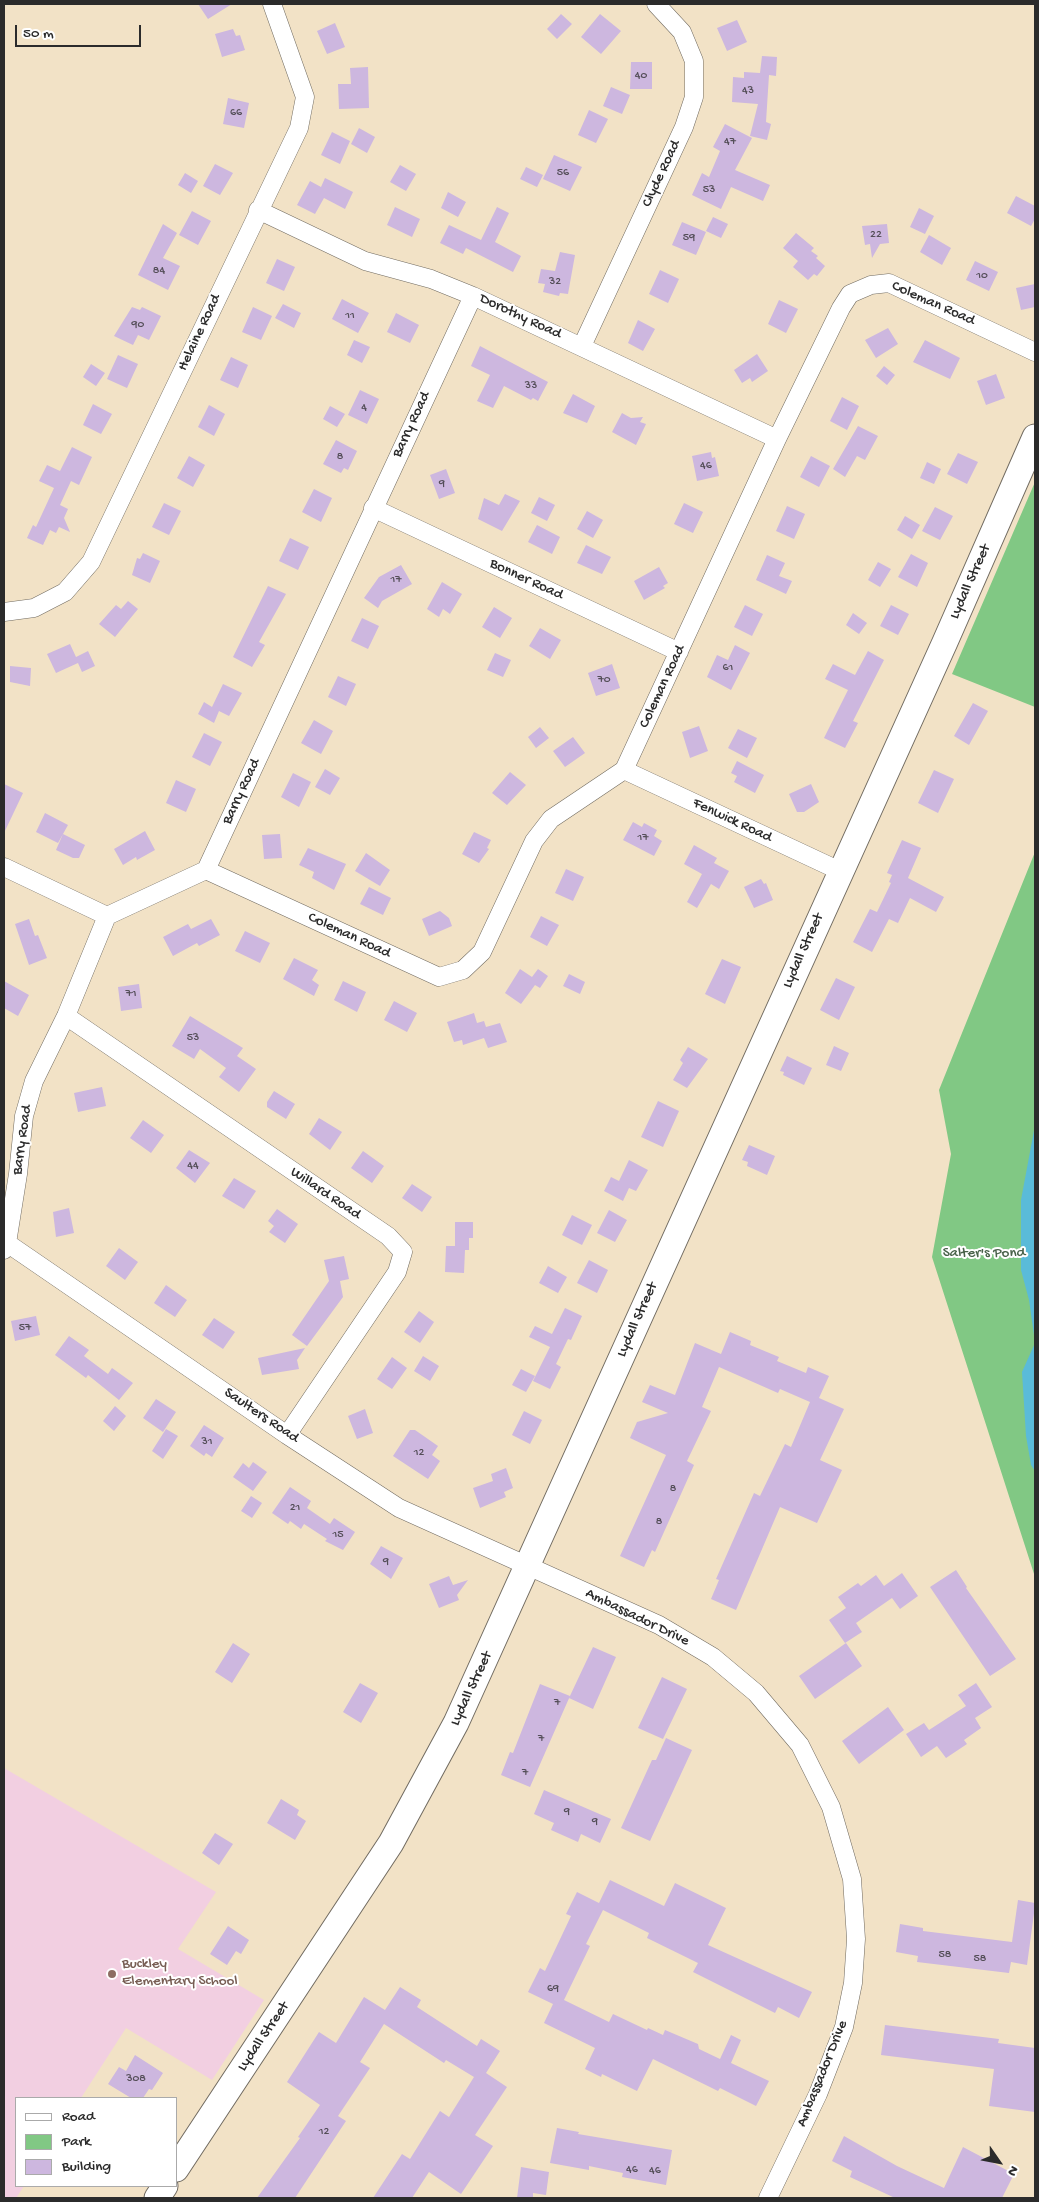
<!DOCTYPE html>
<html>
<head>
<meta charset="utf-8">
<style>
	body { margin:0 }
	#map { position:relative; width:1039px; height:2202px; overflow:hidden; background:#f2e2c6; font-family:"Gochi Hand",sans-serif }
	canvas { display:block }
	.frame { position:absolute; inset:0; border:5px solid #2b2b2b; pointer-events:none }
	.legend { position:absolute; left:15px; top:2097px; width:162px; height:90px; box-sizing:border-box; background:#fff; border:1px solid #aaa; margin:0; padding:6px 9px; list-style:none; font-size:15px; color:#2b2b2b }
	.legend li { display:flex; align-items:center; gap:10px; height:25px }
	.legend b { width:25px; border:1px solid #aaa }
	.north { position:absolute; left:974px; top:2137px; width:50px; height:50px; -webkit-text-stroke:4px #fff; paint-order:stroke; rotate:123deg; font-size:14px; font-weight:700; line-height:20px; text-align:center; color:#2b2b2b }
	.north::after { content:''; display:block; margin:auto; width:18px; height:22px; background:#2b2b2b; clip-path:polygon(50% 0,100% 100%,50% 72%,0 100%) }
	.scale { position:absolute; left:15px; top:25px; width:126px; height:22px; box-sizing:border-box; border:2px solid #2b2b2b; border-top:0; padding-left:6px; font-size:15px; line-height:18px; white-space:nowrap; color:#2b2b2b; -webkit-text-stroke:4px #fff; paint-order:stroke }
</style>
</head>
<body>
<div id="map">
<canvas width="1039" height="2202"></canvas>
<div class="frame"></div>
<ul class="legend">
<li><b style="height:6px;background:#fff"></b>Road</li>
<li><b style="height:14px;background:#81c884"></b>Park</li>
<li><b style="height:14px;background:#cdb7df"></b>Building</li>
</ul>
<div class="north">N</div>
<div class="scale">50 m</div>
</div>
<script>
const ctx = document.querySelector('canvas').getContext('2d');
ctx.lineJoin = 'round';
function fillPath(path, color) { ctx.fillStyle = color; ctx.fill(path, 'evenodd'); }
const poly = rows => new Path2D(rows.map(r => 'M' + r).join(''));
function trace(path, color, width, dash) { ctx.strokeStyle = color; ctx.lineWidth = width; ctx.lineCap = dash ? 'butt' : 'round'; ctx.setLineDash(dash || []); ctx.stroke(path); }
function label(font, color, halo, rows, align = 'center') {
  ctx.font = font + ' "Gochi Hand",sans-serif'; ctx.lineWidth = 4; ctx.setLineDash([]); ctx.textBaseline = 'middle'; ctx.strokeStyle = halo; ctx.fillStyle = color; for (const [text, x, y, turn = 0] of rows) {
    ctx.save(); ctx.translate(x, y); ctx.rotate((+turn || 0) * Math.PI / 180); ctx.textAlign = isNaN(turn) ? turn : align; if (halo) ctx.strokeText(text, 0, 0); ctx.fillText(text, 0, 0); ctx.restore();
  }
}
fillPath(poly([
	[4,1768,216,1892,178,1949,264,2000,212,2080,126,2028,81,2098,16,2098,16,2186,24,2186,16,2198,4,2198]
]), '#f2cfe1');
fillPath(poly([
	[1035,482,1035,707,952,674],
	[1035,852,1035,1577,932,1257,951,1154,939,1090]
]), '#81c884');
fillPath(poly([
	[1035,1125,1035,1342,1029,1300,1021,1270,1021,1200],
	[1035,1343,1035,1471,1031,1465,1026,1436,1022,1372]
]), '#5abbd9');
fillPath(poly([
	[198,4,232,4,208,19],
	[561,14,572,24,557,39,547,29],
	[600,14,621,31,601,54,581,37],
	[737,20,747,42,727,51,717,28],
	[335,23,345,47,327,54,317,31],
	[233,29,236,36,240,35,245,50,222,57,215,34],
	[762,56,777,57,776,76,769,75,766,122,771,124,767,140,750,136,758,104,732,102,733,77,744,78,744,72,760,73],
	[631,62,652,62,652,89,630,89],
	[368,67,369,108,339,109,338,84,351,84,350,68],
	[611,87,630,95,622,114,603,106],
	[228,98,249,103,244,128,223,124],
	[589,110,608,119,596,143,578,135],
	[725,124,752,138,735,170,770,185,763,201,731,187,721,209,692,195,702,173,709,177,720,151,713,147],
	[359,128,375,137,367,153,351,144],
	[332,132,350,141,340,164,321,155],
	[554,155,582,167,570,191,543,179],
	[215,164,233,173,220,195,203,186],
	[400,165,416,174,406,191,390,182],
	[526,167,543,175,537,187,520,179],
	[185,173,198,181,191,193,178,185],
	[325,178,353,192,345,209,324,198,315,214,297,205,310,181,321,187],
	[448,192,466,202,458,217,441,208],
	[1016,196,1035,206,1035,219,1031,226,1007,213],
	[395,207,420,219,412,237,387,225],
	[497,207,509,213,495,242,521,256,513,272,466,248,463,254,440,243,449,225,481,240],
	[919,208,934,216,925,234,910,227],
	[192,211,211,221,198,245,179,235],
	[713,217,728,224,721,238,706,231],
	[682,222,706,232,696,255,672,245],
	[163,224,177,233,163,258,180,266,168,290,138,275],
	[887,224,889,243,880,244,872,258,870,244,865,245,862,226],
	[796,233,814,248,811,251,818,256,816,258,825,266,817,276,814,274,808,280,793,267,798,261,783,248],
	[929,235,951,248,942,265,920,252],
	[560,252,575,255,568,294,560,293,559,296,543,292,545,284,538,283,541,269,555,271],
	[277,259,295,267,284,291,266,283],
	[975,261,998,272,989,291,966,280],
	[660,270,679,279,668,303,649,294],
	[1035,284,1035,307,1021,310,1016,288],
	[342,299,369,313,358,333,332,319],
	[779,300,798,309,786,333,768,324],
	[283,304,301,313,294,328,275,318],
	[132,307,140,310,142,307,161,316,149,340,138,335,133,345,114,336],
	[253,307,272,316,261,340,242,332],
	[396,313,419,325,410,343,387,332],
	[638,320,655,329,643,351,628,343],
	[888,328,898,344,876,358,865,340],
	[354,340,370,347,362,363,347,355],
	[925,340,960,358,950,379,913,362],
	[480,346,548,382,538,401,533,398,531,400,504,386,493,408,477,401,490,375,471,366],
	[757,354,768,371,752,382,750,378,742,383,734,370],
	[118,355,138,364,127,388,107,379],
	[231,357,248,365,238,388,220,380],
	[91,364,105,373,96,386,83,377],
	[884,366,895,375,887,385,876,376],
	[996,374,1005,398,986,405,977,381],
	[360,390,379,399,367,424,348,415],
	[573,394,595,406,587,423,563,413],
	[842,397,859,406,847,430,830,421],
	[93,404,112,414,101,434,83,425],
	[209,405,225,414,214,436,198,427],
	[330,406,345,414,337,427,323,419],
	[622,413,631,418,643,417,640,422,646,424,636,445,612,432],
	[858,426,878,436,865,460,857,456,845,477,833,469],
	[336,440,357,451,348,470,344,468,341,473,323,464],
	[72,447,92,457,79,485,71,481,60,505,68,509,64,518,70,532,59,527,56,533,50,530,43,545,27,538,33,525,36,527,54,488,39,481,47,465,60,471],
	[711,452,712,458,715,457,719,476,697,481,692,456],
	[958,453,978,462,967,484,947,474],
	[189,456,205,465,193,487,177,478],
	[811,456,830,466,819,487,800,477],
	[927,462,941,469,934,484,920,478],
	[446,469,455,493,439,499,430,475],
	[314,489,332,498,321,522,302,512],
	[505,494,520,501,502,531,478,519,484,498,499,505],
	[539,497,555,505,547,521,531,513],
	[164,503,181,511,169,535,152,527],
	[684,503,703,512,693,533,674,524],
	[787,506,805,514,794,539,776,531],
	[935,507,953,516,940,540,922,531],
	[587,511,603,520,593,538,577,529],
	[905,516,920,525,912,539,897,530],
	[537,525,560,537,552,554,528,542],
	[290,538,309,547,298,570,279,561],
	[586,545,611,557,602,574,577,563],
	[143,553,160,561,150,583,132,575,137,558,140,559],
	[911,554,928,563,917,587,898,577],
	[767,555,785,563,779,576,792,581,786,594,756,580],
	[878,562,891,569,880,587,868,580],
	[401,565,412,584,382,601,378,608,364,598,379,577],
	[659,567,668,583,663,586,665,588,644,600,634,581],
	[442,582,462,594,450,614,443,609,439,617,427,609],
	[268,586,286,594,259,642,265,645,252,667,233,657],
	[128,601,138,609,115,637,99,624,116,605,121,609],
	[745,605,763,614,752,636,734,627],
	[891,605,909,614,898,635,880,626],
	[494,607,512,618,500,638,482,627],
	[853,613,867,623,859,634,846,625],
	[362,618,379,626,368,649,351,641],
	[540,628,561,640,550,659,529,646],
	[70,644,76,657,88,651,95,666,82,672,78,663,56,673,47,654],
	[735,645,750,653,731,690,707,677,717,655,728,660],
	[868,651,884,660,853,721,858,723,845,748,824,738,848,690,825,679,833,664,855,675],
	[495,653,511,660,503,677,487,670],
	[612,664,620,688,596,696,588,673],
	[10,666,31,668,30,686,10,682],
	[338,676,356,684,346,706,328,697],
	[223,684,242,693,229,716,219,711,214,723,198,714,204,702,212,707],
	[973,703,988,711,969,745,954,736],
	[314,720,333,731,321,754,301,743],
	[699,726,708,751,690,758,682,732],
	[540,727,549,738,536,748,528,737],
	[738,729,757,738,747,758,728,748],
	[204,733,222,742,210,766,192,757],
	[573,737,585,753,565,767,553,751],
	[737,761,764,775,755,793,734,782,737,776,731,773],
	[325,769,340,778,330,795,315,787],
	[934,770,954,779,938,813,918,803],
	[510,772,526,785,507,805,492,793],
	[293,773,311,782,299,807,281,797],
	[176,780,196,789,186,812,166,803],
	[4,784,23,793,4,833],
	[811,784,819,802,804,812,797,812,789,794],
	[45,813,68,825,58,843,36,832],
	[633,822,642,827,644,823,657,830,654,836,662,841,654,856,623,840],
	[145,831,155,850,137,860,136,857,123,865,114,849],
	[474,832,491,840,487,848,489,849,479,863,462,854],
	[63,834,85,845,79,858,73,858,56,850],
	[280,834,282,858,264,859,262,835],
	[902,840,921,848,908,878,944,897,936,912,910,898,898,923,889,919,872,952,853,942,870,909,877,912,891,883,889,882,892,875,887,873],
	[694,845,717,858,714,863,729,871,719,889,711,884,697,908,687,902,702,874,684,864],
	[308,848,346,864,334,890,312,878,314,872,299,865],
	[366,853,390,870,380,886,355,871],
	[566,869,584,877,573,901,555,893],
	[761,879,764,884,766,883,773,900,754,908,744,887],
	[369,887,391,898,383,915,360,904],
	[440,911,449,918,452,926,429,936,422,919],
	[541,916,559,925,547,946,530,937],
	[29,919,35,936,38,935,47,958,29,965,15,924],
	[211,919,220,935,199,946,197,943,173,956,163,937,188,924,191,929],
	[245,931,270,943,260,963,235,951],
	[294,958,318,970,312,980,319,985,314,996,283,979],
	[722,959,741,967,725,1004,705,994],
	[520,969,532,977,538,969,548,976,540,988,535,985,521,1004,505,993],
	[569,974,585,982,580,994,563,986],
	[836,978,855,987,839,1020,820,1010],
	[4,981,29,995,18,1016,4,1008],
	[343,981,366,992,357,1012,334,1000],
	[139,984,142,1008,121,1011,118,987],
	[394,1001,417,1013,407,1032,384,1020],
	[474,1013,477,1023,484,1021,486,1027,500,1023,507,1042,488,1048,484,1038,463,1045,462,1040,454,1042,447,1022],
	[190,1016,243,1048,237,1056,256,1069,239,1092,219,1077,226,1068,200,1049,194,1059,172,1046],
	[834,1046,849,1053,841,1071,826,1065],
	[688,1047,708,1059,687,1088,673,1080,683,1063,680,1060],
	[787,1056,812,1068,804,1085,783,1075,784,1072,780,1071],
	[102,1087,106,1106,78,1112,74,1093],
	[274,1091,295,1104,286,1119,267,1107,267,1102],
	[658,1101,679,1111,663,1147,641,1137],
	[319,1118,342,1132,330,1150,309,1134],
	[143,1120,164,1135,151,1153,130,1138],
	[749,1145,775,1156,767,1175,747,1166,748,1162,742,1160],
	[189,1150,210,1163,195,1183,176,1168],
	[363,1151,384,1166,372,1183,351,1168],
	[629,1160,648,1170,636,1191,629,1188,623,1201,604,1191,611,1177,619,1181],
	[234,1178,256,1191,244,1209,222,1196],
	[412,1184,432,1197,422,1212,402,1198],
	[69,1208,74,1233,56,1237,53,1212],
	[277,1209,298,1224,285,1243,269,1232,274,1226,268,1221],
	[609,1210,627,1220,615,1242,597,1233],
	[572,1215,592,1225,582,1245,562,1235],
	[455,1222,473,1222,473,1238,469,1238,469,1250,465,1250,464,1273,445,1272,446,1246,455,1246],
	[119,1248,138,1262,125,1280,106,1266],
	[344,1256,349,1279,340,1281,343,1297,307,1346,292,1335,329,1281,324,1260],
	[589,1260,608,1270,597,1293,577,1283],
	[548,1266,567,1277,558,1293,539,1283],
	[166,1285,187,1300,175,1317,154,1303],
	[565,1308,582,1316,571,1340,568,1339,556,1364,561,1367,550,1389,533,1381,550,1347,529,1337,535,1326,552,1334],
	[419,1311,434,1322,420,1343,404,1332],
	[36,1316,40,1335,15,1341,11,1321],
	[214,1318,235,1332,223,1349,202,1335],
	[730,1332,751,1341,750,1345,779,1357,777,1361,806,1373,808,1367,829,1376,819,1398,844,1409,820,1460,842,1470,817,1523,780,1507,736,1610,711,1599,719,1580,716,1579,754,1493,760,1496,785,1444,791,1447,810,1402,780,1389,778,1393,719,1367,702,1407,711,1411,687,1461,694,1465,655,1552,652,1550,644,1567,620,1556,666,1455,630,1438,637,1422,668,1413,642,1402,650,1385,675,1395,695,1343,721,1354],
	[69,1336,89,1350,84,1356,108,1374,112,1368,133,1383,119,1400,88,1375,86,1378,55,1355],
	[305,1348,297,1360,299,1369,262,1375,258,1358],
	[423,1356,439,1366,430,1381,414,1371],
	[392,1357,407,1368,392,1389,377,1379],
	[521,1369,535,1376,526,1392,512,1385],
	[156,1399,176,1412,163,1432,143,1418],
	[115,1406,126,1416,114,1431,103,1421],
	[365,1409,373,1433,357,1439,348,1416],
	[524,1411,542,1420,530,1444,512,1435],
	[204,1425,224,1438,212,1457,206,1453,204,1456,190,1446],
	[166,1429,178,1436,163,1459,152,1451],
	[410,1430,415,1430,438,1446,432,1455,440,1461,428,1479,393,1456],
	[253,1462,267,1472,253,1491,233,1477,243,1463,249,1468],
	[506,1468,513,1488,504,1492,506,1497,480,1508,473,1488,493,1481,491,1474],
	[290,1487,311,1501,307,1508,330,1524,334,1518,355,1532,343,1550,325,1541,327,1539,304,1524,301,1529,290,1521,288,1524,272,1513],
	[251,1496,262,1503,252,1518,241,1511],
	[381,1546,403,1558,391,1579,370,1564],
	[956,1570,967,1587,966,1588,1016,1659,990,1676,930,1587],
	[902,1573,918,1596,900,1609,892,1598,856,1623,862,1632,845,1643,829,1620,846,1608,838,1597,858,1583,861,1586,876,1575,884,1586],
	[449,1576,453,1585,468,1580,457,1595,459,1600,439,1608,429,1584],
	[233,1643,250,1654,232,1683,215,1672],
	[846,1643,862,1666,815,1699,799,1676],
	[593,1647,616,1657,593,1709,569,1698],
	[662,1677,687,1689,663,1739,638,1728],
	[360,1683,378,1693,361,1723,343,1712],
	[976,1683,992,1707,975,1718,981,1728,964,1740,967,1744,946,1758,937,1746,921,1757,906,1734,924,1723,929,1730,966,1706,958,1695],
	[540,1684,570,1696,530,1787,501,1775,510,1752,513,1753],
	[888,1707,904,1730,859,1764,842,1741],
	[666,1738,692,1750,650,1841,621,1828,652,1760,656,1760],
	[544,1790,611,1819,600,1843,581,1834,578,1842,551,1830,554,1823,534,1814],
	[281,1799,299,1810,297,1815,306,1821,295,1840,267,1823],
	[215,1833,233,1844,219,1865,202,1853],
	[610,1880,664,1906,675,1883,726,1908,708,1945,812,1992,799,2018,778,2007,775,2013,693,1972,698,1963,647,1938,649,1933,603,1910,586,1944,590,1946,564,2000,609,2022,613,2014,647,2030,648,2028,663,2035,665,2030,698,2044,699,2049,720,2059,731,2035,741,2040,731,2063,769,2081,756,2106,720,2088,718,2091,653,2059,637,2091,602,2074,601,2077,585,2069,595,2048,544,2023,553,2004,528,1992,540,1968,545,1971,571,1916,566,1914,577,1892,599,1903],
	[1018,1900,1035,1903,1035,1906,1027,1965,1011,1962,1009,1973,917,1962,918,1956,896,1952,900,1924,923,1928,923,1931,1012,1942],
	[228,1926,249,1940,241,1954,236,1951,227,1965,210,1954],
	[400,1987,421,2000,417,2007,477,2046,481,2039,500,2051,486,2073,507,2087,475,2135,493,2146,461,2194,429,2172,412,2198,373,2198,402,2154,410,2159,440,2111,449,2117,474,2077,446,2060,444,2063,384,2024,360,2062,370,2068,338,2116,346,2121,295,2198,257,2198,300,2138,298,2137,320,2105,287,2082,319,2032,336,2043,364,1997,385,2010],
	[885,2025,999,2039,998,2043,1035,2048,1035,2112,989,2106,994,2069,881,2055],
	[135,2055,163,2073,152,2090,149,2089,143,2098,131,2098,108,2084,119,2067,126,2071],
	[557,2128,579,2132,578,2134,672,2150,666,2185,622,2177,623,2173,589,2166,589,2170,550,2163],
	[844,2136,897,2166,944,2188,963,2147,1014,2174,1002,2198,895,2198,850,2177,852,2171,832,2161],
	[521,2167,549,2172,546,2195,533,2193,533,2198,517,2198]
]), '#cdb7df');
const street = poly([
	[258,210,365,261,431,279,473,296,777,439],
	[582,346,684,127,694,97,694,61,682,32,656,4],
	[373,508,679,652],
	[4,612,34,608,65,592,91,562,299,128,305,97,272,4],
	[624,770,840,871],
	[4,867,107,916],
	[206,870,439,977,463,970,482,952,534,841,551,819,624,770,777,439,841,308,850,294,871,285,889,283,1035,352],
	[66,1016,388,1236,403,1252,397,1272,287,1435],
	[7,1243,287,1435,399,1508,659,1625,713,1657,756,1693,800,1745,831,1807,852,1879,856,1939,853,1983,844,2027,818,2094,768,2198],
	[4,1250,7,1243,18,1174,24,1116,34,1081,66,1016,107,916,206,870,473,296]
]);
const secondary = poly([
	[176,2169,391,1843,456,1723,945,642,1035,437],
	[157,2198,165,2186]
]);
trace(street, '#716b61', 19);
trace(secondary, '#716b61', 27);
trace(street, '#fff', 18);
trace(secondary, '#fff', 25);
for (const [x, y, r, color] of [
	[112,1974,5,"#8d6e63"]
]) { const dot = new Path2D(); dot.arc(x, y, r, 0, 2 * Math.PI); ctx.fillStyle = color; ctx.fill(dot); trace(dot, '#fff', 2); }
label('12px', '#544e58', null, [
	["40",641,76],
	["43",748,91],
	["66",236,113],
	["47",730,142],
	["56",563,173],
	["53",709,190],
	["22",876,235],
	["59",689,238],
	["84",159,271],
	["10",982,276],
	["32",555,282],
	["11",350,316],
	["90",138,325],
	["33",531,386],
	["4",364,408],
	["8",340,457],
	["46",706,466],
	["9",442,484],
	["17",396,580],
	["61",728,668],
	["70",604,680],
	["17",643,838],
	["71",131,994],
	["53",193,1038],
	["44",193,1166],
	["57",25,1328],
	["31",207,1442],
	["12",419,1453],
	["8",673,1489],
	["21",295,1508],
	["8",659,1522],
	["15",338,1535],
	["9",386,1562],
	["7",557,1703],
	["7",541,1739],
	["7",525,1773],
	["9",567,1812],
	["9",595,1822],
	["58",945,1955],
	["58",980,1959],
	["69",553,1989],
	["308",136,2079],
	["12",324,2132],
	["46",632,2170],
	["46",655,2171]
]);
label('15px', '#2b2b2b', '#fff', [
	["Clyde Road",662,174,-65],
	["Coleman Road",933,304,24],
	["Dorothy Road",520,317,25],
	["Helaine Road",200,333,-65],
	["Barry Road",412,425,-65],
	["Bonner Road",526,580,25],
	["Lydall Street",971,582,-66],
	["Coleman Road",663,687,-65],
	["Barry Road",242,792,-65],
	["Fenwick Road",732,821,25],
	["Coleman Road",349,936,25],
	["Lydall Street",804,951,-66],
	["Barry Road",23,1140,-82],
	["Willard Road",325,1194,34],
	["Lydall Street",638,1320,-66],
	["Saulters Road",261,1416,34],
	["Ambassador Drive",637,1618,26],
	["Lydall Street",472,1689,-65],
	["Lydall Street",264,2037,-56],
	["Ambassador Drive",823,2074,-68]
]);
label('15px', '#49624a', '#fff', [
	["Salter's Pond",984,1254]
]);
label('15px', '#785e54', '#fff', [
	["Buckley",122,1965],
	["Elementary School",122,1982]
], 'left');
</script>
</body>
</html>
